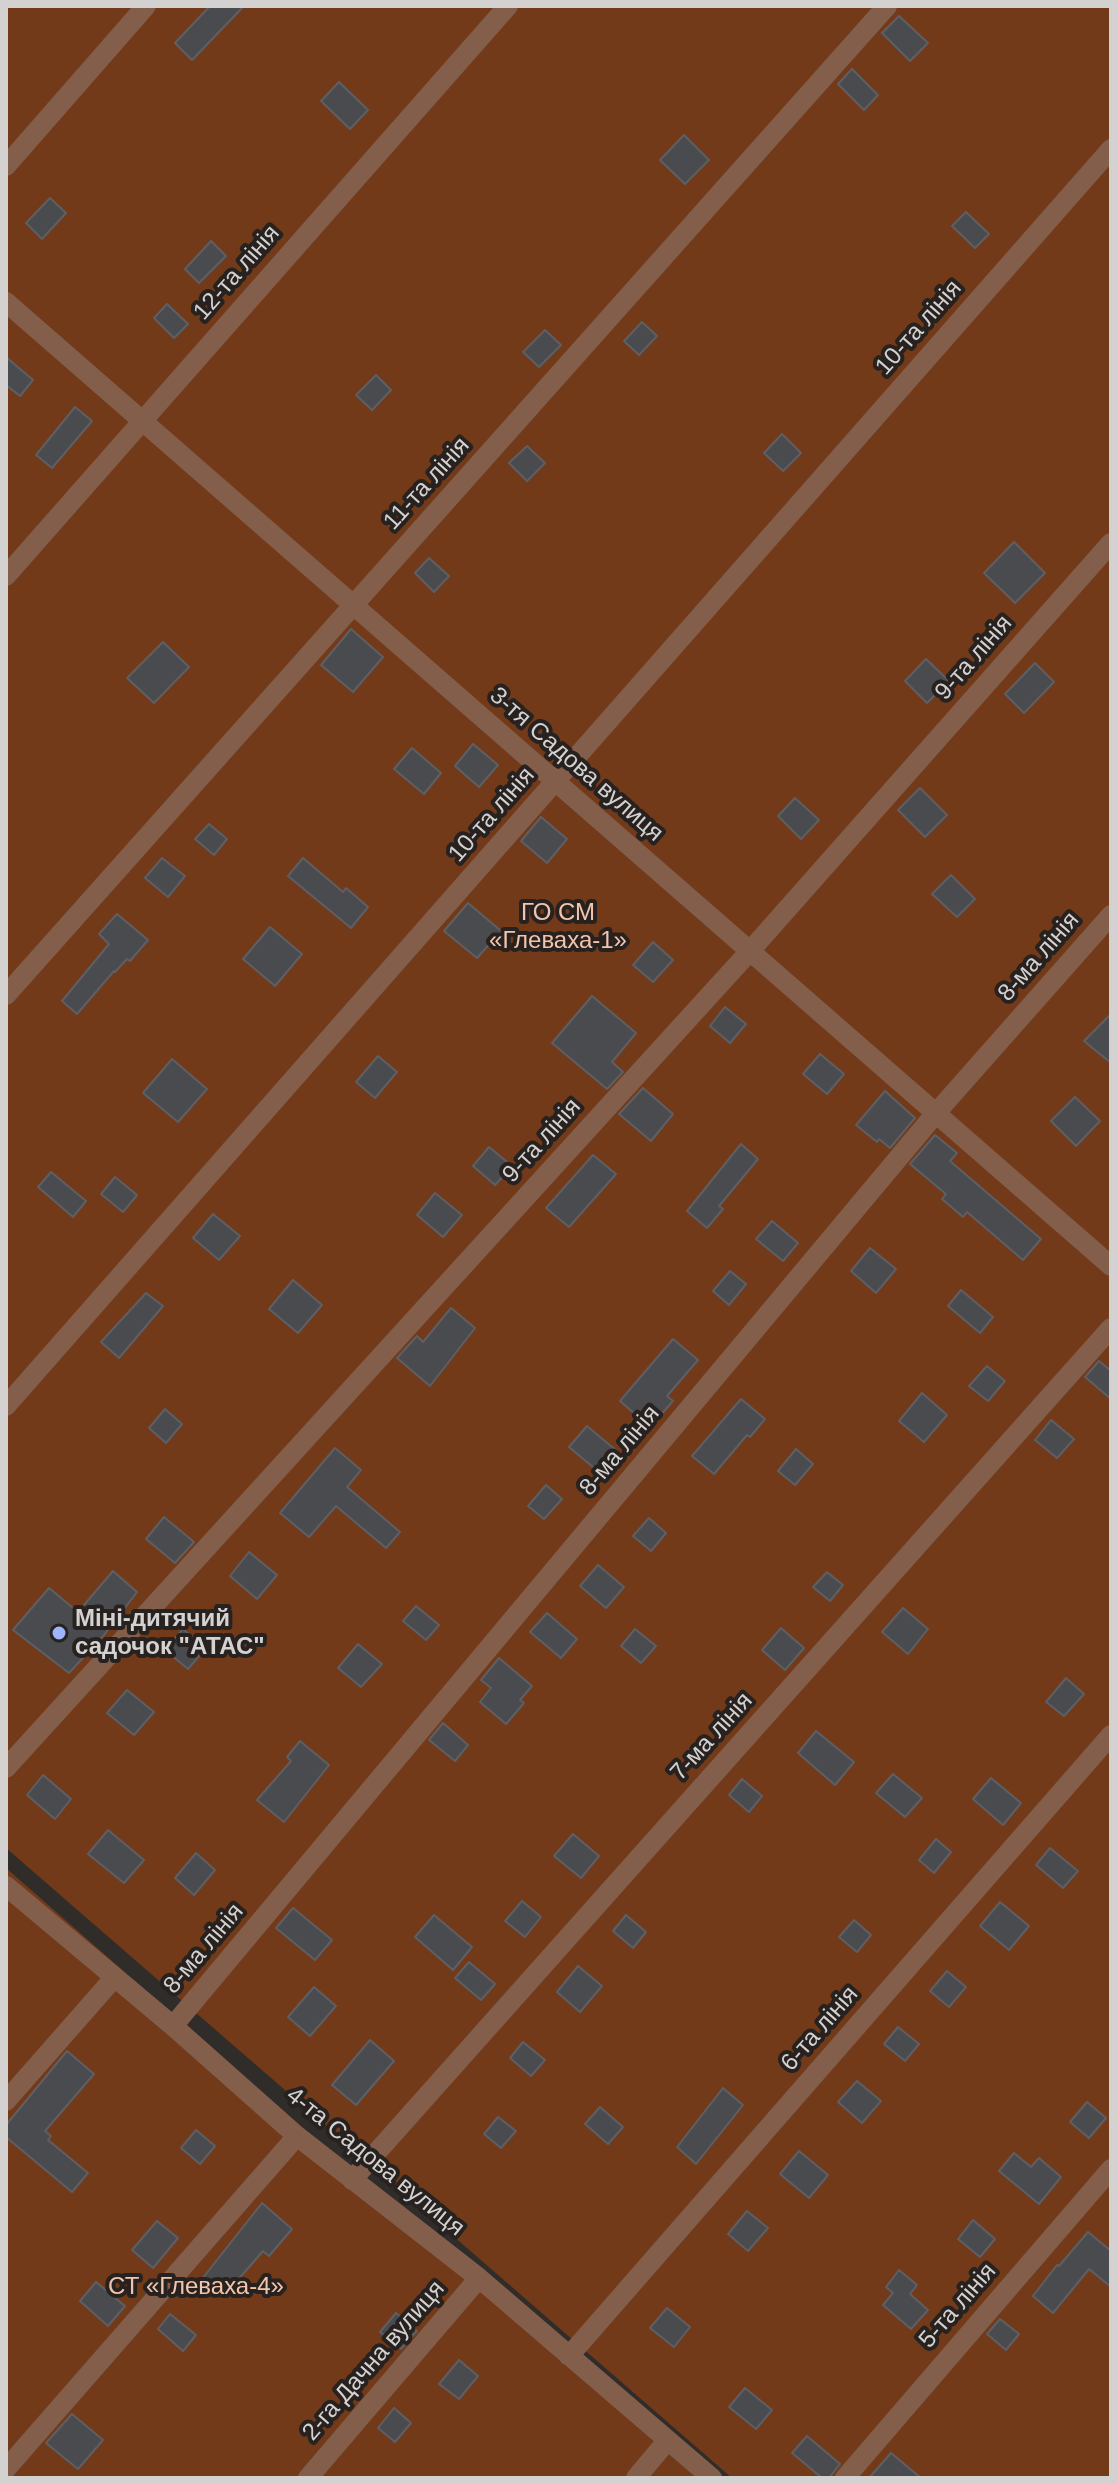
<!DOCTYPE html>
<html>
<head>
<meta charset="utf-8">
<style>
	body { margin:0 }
	#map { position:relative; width:1117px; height:2484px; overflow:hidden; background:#302c2a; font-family:Helvetica,sans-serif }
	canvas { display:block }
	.frame { position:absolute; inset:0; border:8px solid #d4d2d0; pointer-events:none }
</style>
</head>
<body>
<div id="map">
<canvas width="1117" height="2484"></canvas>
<div class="frame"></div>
</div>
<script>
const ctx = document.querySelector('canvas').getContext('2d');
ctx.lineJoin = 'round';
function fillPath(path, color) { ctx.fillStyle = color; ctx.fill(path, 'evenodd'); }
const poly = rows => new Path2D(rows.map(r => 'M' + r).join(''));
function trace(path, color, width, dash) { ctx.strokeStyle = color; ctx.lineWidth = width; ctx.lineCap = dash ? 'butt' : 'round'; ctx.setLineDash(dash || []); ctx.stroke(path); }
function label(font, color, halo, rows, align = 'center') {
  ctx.font = font + ' Helvetica,sans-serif'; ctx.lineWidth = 8; ctx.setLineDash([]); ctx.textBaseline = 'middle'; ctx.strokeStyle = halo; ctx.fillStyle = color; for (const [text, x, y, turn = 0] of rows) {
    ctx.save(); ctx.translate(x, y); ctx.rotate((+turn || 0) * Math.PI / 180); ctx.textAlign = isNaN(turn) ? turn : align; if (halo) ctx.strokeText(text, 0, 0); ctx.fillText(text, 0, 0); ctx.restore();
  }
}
fillPath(poly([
	[6,6,1111,6,1111,2478,732,2478,6,1848],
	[6,1868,702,2478,6,2478]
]), '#733a19');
const building = poly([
	[210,6,244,6,192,60,175,43,210,6],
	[899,16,928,43,910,61,882,33,899,16],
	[852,69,878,95,864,110,838,84,852,69],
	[339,82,368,110,350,129,321,101,339,82],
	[684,135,709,160,685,184,660,160,684,135],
	[50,198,66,213,42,239,26,223,50,198],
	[966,212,989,234,975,248,952,226,966,212],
	[211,241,226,256,199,283,185,269,211,241],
	[167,304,188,324,174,338,154,318,167,304],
	[642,322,657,336,639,355,624,341,642,322],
	[545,330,561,345,539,367,523,352,545,330],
	[6,357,33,380,20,396,6,385,6,357],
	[376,375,391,390,372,410,356,395,376,375],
	[75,407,92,421,52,468,36,455,75,407],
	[782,434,801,453,783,471,764,453,782,434],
	[527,446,545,463,527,481,509,463,527,446],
	[1014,542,1045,573,1015,603,984,573,1014,542],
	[429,558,449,576,434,592,415,573,429,558],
	[351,629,383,657,353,692,321,665,351,629],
	[163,642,189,667,154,703,127,678,163,642],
	[926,659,949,681,927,703,905,681,926,659],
	[1035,663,1054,682,1024,713,1005,694,1035,663],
	[473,744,498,765,479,787,455,766,473,744],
	[412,748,441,773,424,794,394,769,412,748],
	[920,788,947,815,925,837,898,810,920,788],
	[795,798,819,820,801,839,778,816,795,798],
	[541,817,567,839,547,863,521,841,541,817],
	[209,824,227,839,214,855,195,839,209,824],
	[162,858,185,876,168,897,145,878,162,858],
	[303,858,343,892,346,888,368,907,351,928,288,876,303,858],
	[951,875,975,899,957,917,932,894,951,875],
	[468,903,501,931,477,958,444,931,468,903],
	[117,914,148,940,130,961,127,959,115,972,114,971,77,1014,62,1001,109,944,99,934,117,914],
	[270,927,302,954,275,986,243,959,270,927],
	[653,942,673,960,653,982,633,965,653,942],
	[592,996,636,1033,612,1062,623,1072,607,1089,552,1043,592,996],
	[725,1007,746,1024,730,1043,710,1026,725,1007],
	[1111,1014,1111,1063,1084,1041,1111,1014],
	[820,1054,844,1074,827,1094,803,1074,820,1054],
	[378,1056,397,1072,375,1098,356,1082,378,1056],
	[172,1059,207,1089,178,1122,143,1093,172,1059],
	[643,1088,673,1114,651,1141,619,1114,643,1088],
	[885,1091,915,1118,890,1148,879,1139,877,1142,856,1125,885,1091],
	[1075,1097,1100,1121,1076,1146,1051,1121,1075,1097],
	[935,1135,957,1153,950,1161,1041,1239,1023,1260,967,1212,963,1217,942,1199,946,1194,910,1164,935,1135],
	[741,1144,758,1159,719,1206,723,1209,707,1228,687,1211,741,1144],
	[489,1147,512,1166,495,1185,473,1166,489,1147],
	[593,1155,616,1174,569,1227,546,1208,593,1155],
	[51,1172,86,1201,73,1217,38,1187,51,1172],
	[115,1177,137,1195,123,1212,101,1194,115,1177],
	[435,1193,462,1215,443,1237,417,1215,435,1193],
	[213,1214,240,1236,219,1260,193,1238,213,1214],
	[772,1221,798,1243,783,1261,756,1239,772,1221],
	[870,1248,896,1269,876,1293,851,1271,870,1248],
	[730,1271,746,1284,729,1305,713,1291,730,1271],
	[293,1280,322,1305,298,1333,269,1309,293,1280],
	[961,1290,993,1317,980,1333,948,1306,961,1290],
	[146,1293,163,1306,119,1358,101,1342,146,1293],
	[451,1308,475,1328,430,1386,397,1358,417,1336,423,1342,451,1308],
	[673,1339,698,1360,667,1396,673,1401,650,1427,620,1401,673,1339],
	[1099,1361,1111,1371,1111,1399,1085,1377,1099,1361],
	[987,1366,1005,1381,988,1401,969,1386,987,1366],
	[922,1393,947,1415,924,1442,899,1421,922,1393],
	[741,1399,765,1419,750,1437,747,1435,714,1474,692,1456,741,1399],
	[165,1409,182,1424,166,1443,149,1428,165,1409],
	[1051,1420,1074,1439,1057,1458,1035,1440,1051,1420],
	[587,1426,618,1452,600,1473,569,1447,587,1426],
	[335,1448,361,1470,347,1487,400,1532,386,1548,336,1506,309,1537,280,1513,335,1448],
	[796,1449,813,1464,795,1485,778,1471,796,1449],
	[546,1485,562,1499,544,1519,528,1506,546,1485],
	[164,1517,194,1542,175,1563,146,1539,164,1517],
	[649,1518,666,1533,651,1551,633,1536,649,1518],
	[249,1552,277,1575,257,1599,230,1576,249,1552],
	[598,1565,624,1587,606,1608,580,1586,598,1565],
	[113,1571,137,1592,104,1635,69,1673,13,1630,49,1588,78,1612,113,1571],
	[827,1572,843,1585,830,1601,813,1587,827,1572],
	[416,1606,439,1625,426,1640,403,1621,416,1606],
	[903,1608,928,1629,908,1654,882,1632,903,1608],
	[547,1613,577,1639,561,1658,530,1632,547,1613],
	[781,1628,804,1648,785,1670,762,1650,781,1628],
	[183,1629,206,1648,188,1669,165,1650,183,1629],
	[635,1629,656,1646,641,1663,621,1646,635,1629],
	[358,1644,382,1664,361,1687,338,1668,358,1644],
	[499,1658,532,1686,520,1700,524,1703,506,1724,480,1702,491,1688,481,1680,499,1658],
	[1066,1678,1084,1694,1064,1716,1046,1702,1066,1678],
	[127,1690,154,1712,134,1735,107,1713,127,1690],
	[443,1723,468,1745,455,1761,429,1740,443,1723],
	[816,1731,854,1762,835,1785,798,1753,816,1731],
	[300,1741,329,1765,284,1822,257,1800,291,1761,287,1757,300,1741],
	[893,1774,922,1798,905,1817,876,1793,893,1774],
	[43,1775,71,1799,55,1819,27,1795,43,1775],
	[991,1778,1021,1803,1003,1825,973,1799,991,1778],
	[742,1779,762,1796,749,1812,729,1795,742,1779],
	[108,1830,144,1860,124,1883,88,1854,108,1830],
	[573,1834,599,1856,581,1878,554,1856,573,1834],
	[936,1839,951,1852,934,1873,919,1860,936,1839],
	[1050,1848,1078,1871,1063,1888,1036,1865,1050,1848],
	[196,1853,215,1870,194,1895,175,1878,196,1853],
	[522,1901,541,1917,525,1937,505,1921,522,1901],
	[1000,1902,1029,1926,1009,1950,980,1926,1000,1902],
	[293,1908,332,1940,315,1960,276,1928,293,1908],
	[434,1915,472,1947,453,1970,415,1937,434,1915],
	[626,1915,646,1932,633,1948,613,1931,626,1915],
	[854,1920,871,1935,857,1952,839,1937,854,1920],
	[469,1962,495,1984,481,2000,455,1978,469,1962],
	[578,1966,602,1986,580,2012,557,1992,578,1966],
	[947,1971,966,1987,949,2007,930,1991,947,1971],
	[314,1987,336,2006,310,2036,288,2017,314,1987],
	[898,2027,919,2044,905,2061,884,2044,898,2027],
	[370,2040,394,2061,356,2105,332,2085,370,2040],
	[523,2042,545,2060,531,2076,510,2058,523,2042],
	[67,2051,94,2074,45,2131,51,2136,48,2140,88,2173,72,2192,6,2137,6,2125,67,2051],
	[857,2081,881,2101,862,2123,838,2102,857,2081],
	[723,2088,743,2105,696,2164,677,2147,723,2088],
	[1087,2102,1106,2118,1089,2138,1070,2122,1087,2102],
	[600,2107,623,2127,608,2144,585,2124,600,2107],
	[498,2117,516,2131,501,2148,484,2134,498,2117],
	[196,2130,215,2146,200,2164,181,2148,196,2130],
	[799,2151,828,2175,809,2198,780,2174,799,2151],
	[1014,2153,1031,2167,1039,2158,1061,2177,1039,2204,999,2171,1014,2153],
	[262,2203,292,2229,269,2256,263,2251,223,2297,202,2279,262,2203],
	[747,2211,768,2228,748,2251,728,2234,747,2211],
	[973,2220,995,2239,980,2257,958,2239,973,2220],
	[157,2221,178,2238,153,2268,132,2250,157,2221],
	[1088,2232,1111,2251,1111,2287,1089,2269,1053,2313,1033,2296,1057,2265,1059,2266,1088,2232],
	[899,2270,917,2285,910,2294,928,2310,911,2329,883,2305,893,2293,886,2287,899,2270],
	[96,2282,125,2306,108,2326,80,2301,96,2282],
	[667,2308,690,2327,674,2347,650,2328,667,2308],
	[396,2313,417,2331,401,2349,380,2332,396,2313],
	[170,2314,196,2335,183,2351,158,2329,170,2314],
	[1000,2319,1019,2334,1006,2350,987,2334,1000,2319],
	[459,2360,478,2376,459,2399,439,2384,459,2360],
	[745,2388,772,2410,756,2429,729,2407,745,2388],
	[394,2408,411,2423,395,2442,378,2428,394,2408],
	[72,2414,103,2440,78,2469,46,2443,72,2414],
	[807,2436,840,2464,829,2478,822,2478,792,2453,807,2436],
	[891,2453,921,2478,869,2478,891,2453]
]);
fillPath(building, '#494b4f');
trace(building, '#5e5f64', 2);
trace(poly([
	[6,166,146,6],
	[6,302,1111,1266],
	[6,576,508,6],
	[6,995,887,6],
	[6,1406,1111,149],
	[6,1768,750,951,1111,543],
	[6,1886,173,2026,297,2136,479,2278,712,2478],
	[173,2026,936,1113,1111,915],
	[6,2101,114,1978],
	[352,2180,1111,1328],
	[569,2356,1111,1735],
	[6,2469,297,2136],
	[308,2478,479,2278],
	[636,2478,667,2441],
	[845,2478,1111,2169]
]), '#825e4b', 20);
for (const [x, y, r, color] of [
	[59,1633,8,"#9db4fd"]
]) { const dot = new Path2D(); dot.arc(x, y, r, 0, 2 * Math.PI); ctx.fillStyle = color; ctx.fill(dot); trace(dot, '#272220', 3); }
label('24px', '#d4d2d0', '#272220', [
	["12-та лінія",237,273,-49],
	["10-та лінія",919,328,-49],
	["11-та лінія",427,484,-48],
	["9-та лінія",974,658,-49],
	["3-тя Садова вулиця",576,765,41],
	["10-та лінія",492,815,-49],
	["8-ма лінія",1039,957,-49],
	["9-та лінія",542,1141,-48],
	["8-ма лінія",620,1451,-50],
	["7-ма лінія",712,1737,-48],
	["8-ма лінія",204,1949,-50],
	["6-та лінія",820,2029,-49],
	["4-та Садова вулиця",375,2162,39],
	["5-та лінія",958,2306,-49],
	["2-га Дачна вулиця",374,2361,-49]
]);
label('24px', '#f2c4ac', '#272220', [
	["ГО СМ",558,913],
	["«Глеваха-1»",558,941],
	["СТ «Глеваха-4»",196,2287]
]);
label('bold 24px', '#d4d2d0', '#272220', [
	["Міні-дитячий",75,1619],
	["садочок \"АТАС\"",75,1647]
], 'left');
</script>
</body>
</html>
